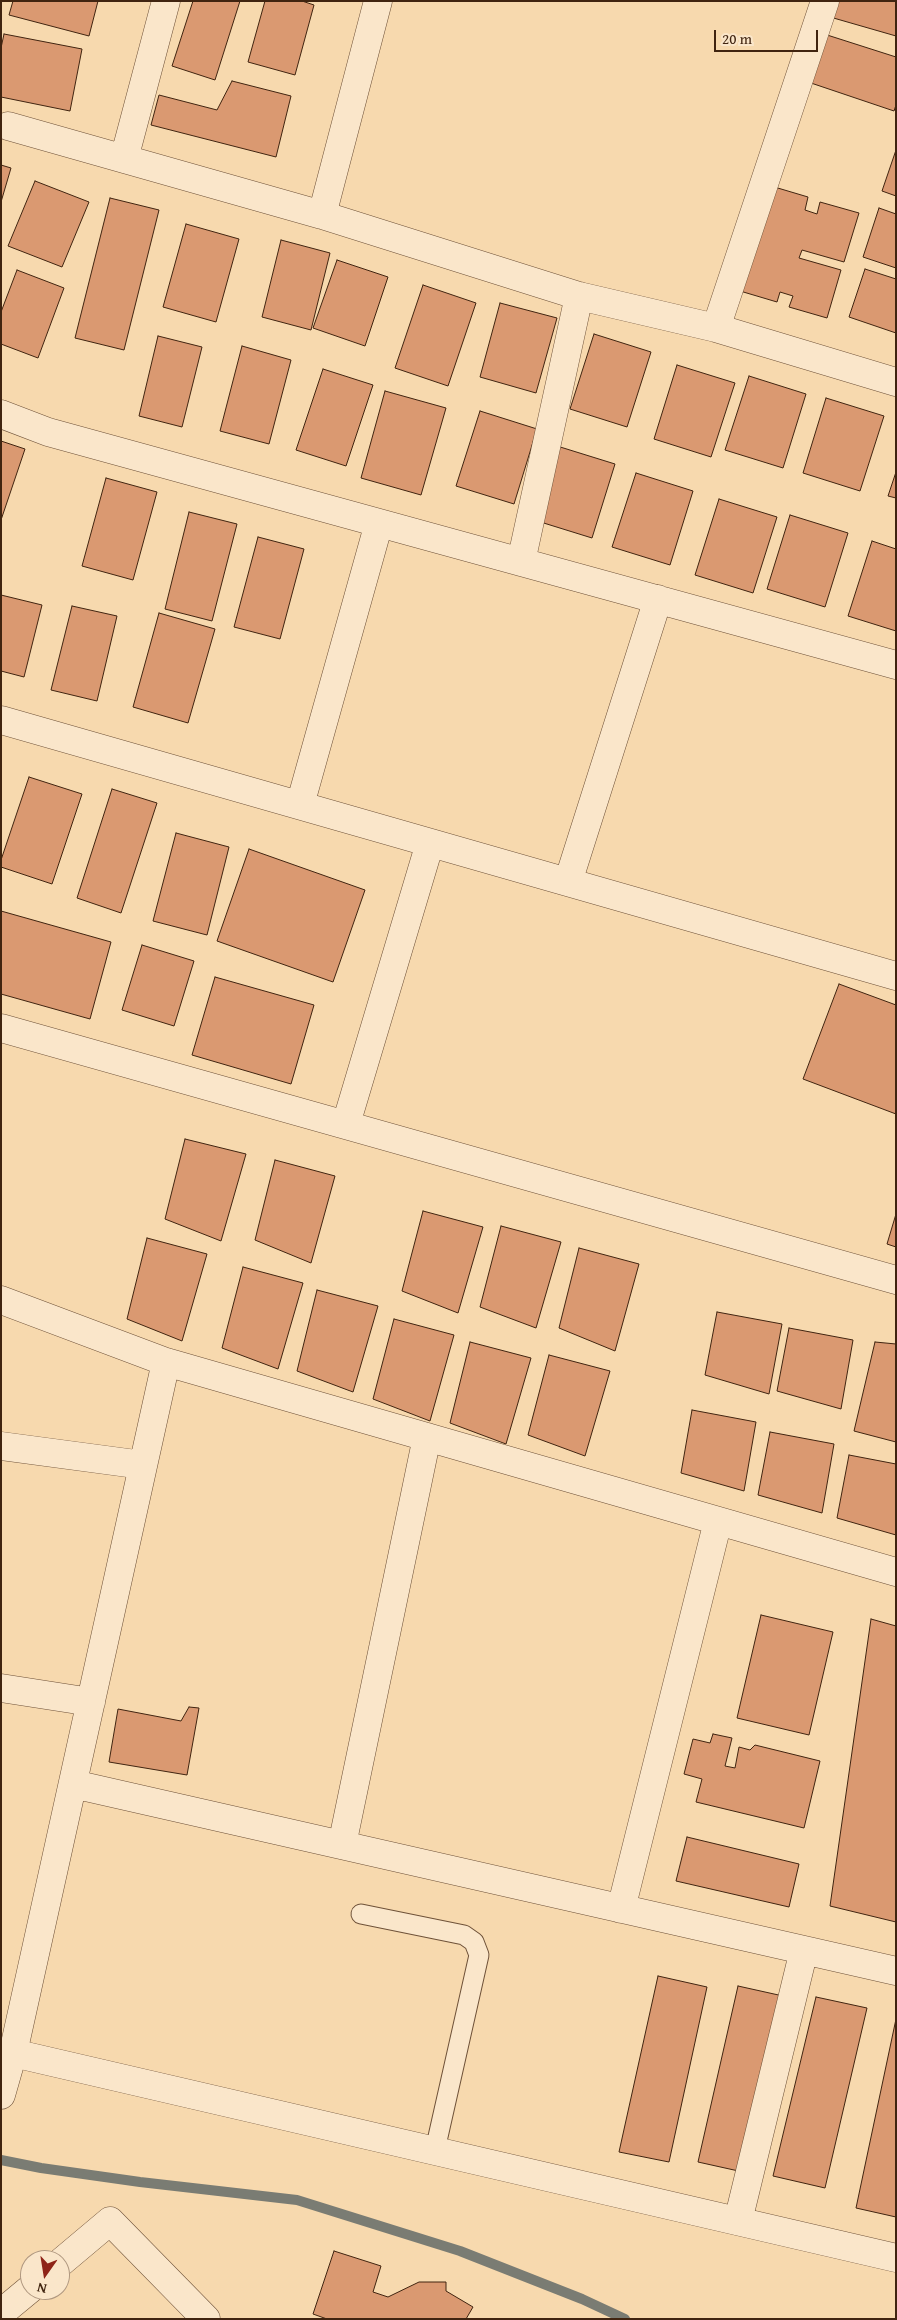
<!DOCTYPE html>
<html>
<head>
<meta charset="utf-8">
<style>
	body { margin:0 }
	#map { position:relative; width:897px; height:2320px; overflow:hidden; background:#f7d9ae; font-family:"Gentium Book Plus",serif }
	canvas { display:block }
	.frame { position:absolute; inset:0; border:2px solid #402410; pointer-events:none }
	.north { position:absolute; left:20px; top:2250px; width:50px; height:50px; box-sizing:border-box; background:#fae6ca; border:1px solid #b09880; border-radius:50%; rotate:193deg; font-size:14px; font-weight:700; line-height:20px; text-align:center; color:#402410 }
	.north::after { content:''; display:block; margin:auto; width:18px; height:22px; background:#8f2418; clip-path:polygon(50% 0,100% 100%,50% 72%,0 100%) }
	.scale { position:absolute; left:714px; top:30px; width:104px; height:22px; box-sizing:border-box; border:2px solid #402410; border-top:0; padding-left:6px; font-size:15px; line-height:18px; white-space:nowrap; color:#402410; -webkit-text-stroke:4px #fae6ca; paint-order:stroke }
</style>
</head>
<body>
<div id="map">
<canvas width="897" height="2320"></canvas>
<div class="frame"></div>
<div class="north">N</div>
<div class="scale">20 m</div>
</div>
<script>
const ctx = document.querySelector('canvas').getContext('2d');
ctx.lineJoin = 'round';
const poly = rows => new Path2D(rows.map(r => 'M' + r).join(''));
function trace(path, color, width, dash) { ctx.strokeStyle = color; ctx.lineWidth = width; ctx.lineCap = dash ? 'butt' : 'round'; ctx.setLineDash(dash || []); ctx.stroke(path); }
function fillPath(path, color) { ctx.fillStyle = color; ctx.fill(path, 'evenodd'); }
trace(poly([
	[1,2160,41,2168,140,2182,297,2200,460,2251,582,2299,625,2319]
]), '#7a7c73', 10);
const building = poly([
	[13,1,98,1,89,36,9,15,13,1],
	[193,1,240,1,215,80,172,66,193,1],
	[265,1,302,1,314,5,295,75,248,62,265,1],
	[835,1,896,1,896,36,830,17,835,1],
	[4,34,82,49,70,111,1,97,1,48,4,34],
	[824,34,896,57,896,105,894,111,808,82,824,34],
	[232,81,291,96,276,157,151,125,159,95,217,110,232,81],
	[896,150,896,196,882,191,896,150],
	[1,165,11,168,1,202,1,165],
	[35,181,89,202,62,267,8,246,35,181],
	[771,186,808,197,805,210,817,214,820,202,859,213,844,262,802,250,799,258,841,270,827,318,789,307,793,296,780,292,777,302,740,291,771,186],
	[110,198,159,210,124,350,75,338,110,198],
	[879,208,896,214,896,268,863,257,879,208],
	[186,224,239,239,216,322,163,307,186,224],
	[281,240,330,253,311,330,262,317,281,240],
	[337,260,388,277,365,346,313,328,337,260],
	[865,269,896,279,896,333,849,317,865,269],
	[17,270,64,288,38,358,1,344,1,312,17,270],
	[423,285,476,303,448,386,395,368,423,285],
	[500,303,557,318,536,393,480,377,500,303],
	[594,334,651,352,627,427,570,409,594,334],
	[158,336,202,347,182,427,139,416,158,336],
	[242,346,291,360,269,444,220,431,242,346],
	[677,365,735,383,711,457,654,439,677,365],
	[323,369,373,385,346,466,296,450,323,369],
	[749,376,806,394,783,468,725,450,749,376],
	[385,391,446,408,421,495,361,478,385,391],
	[826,398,884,416,860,491,803,473,826,398],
	[480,411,537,429,514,504,456,486,480,411],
	[1,441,25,449,1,520,1,441],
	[557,446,615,464,592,538,534,520,557,446],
	[896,472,896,498,888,496,896,472],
	[636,473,693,491,670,565,612,547,636,473],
	[106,478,157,492,133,580,82,566,106,478],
	[719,499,777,517,753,593,695,575,719,499],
	[189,512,237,524,212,621,165,609,189,512],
	[790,515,848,533,825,607,767,589,790,515],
	[258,537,304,549,280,639,234,627,258,537],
	[872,541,896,549,896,631,848,616,872,541],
	[1,595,42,605,24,677,1,671,1,595],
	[72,606,117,616,97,701,51,690,72,606],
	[159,613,215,629,188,723,133,707,159,613],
	[29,777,82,794,52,884,1,867,1,860,29,777],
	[112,789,157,803,121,913,77,898,112,789],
	[176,833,229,847,207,935,153,921,176,833],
	[249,849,365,890,333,982,217,941,249,849],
	[1,911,111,942,90,1019,1,994,1,911],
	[142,945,194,961,174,1026,122,1010,142,945],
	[215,977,314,1005,291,1084,192,1055,215,977],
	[839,984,896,1005,896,1114,803,1079,839,984],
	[185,1139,246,1154,221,1241,165,1219,185,1139],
	[275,1160,335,1176,311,1263,255,1240,275,1160],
	[423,1211,483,1227,458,1313,402,1291,423,1211],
	[896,1214,896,1247,887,1244,896,1214],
	[501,1226,561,1242,536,1328,480,1307,501,1226],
	[147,1238,207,1254,182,1341,127,1319,147,1238],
	[579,1248,639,1264,615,1351,559,1328,579,1248],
	[243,1267,303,1283,278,1369,222,1348,243,1267],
	[317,1290,378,1306,353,1392,297,1371,317,1290],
	[717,1312,782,1324,769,1394,705,1375,717,1312],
	[394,1319,454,1335,430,1421,373,1399,394,1319],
	[789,1328,853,1340,841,1409,777,1391,789,1328],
	[470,1342,531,1358,506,1444,450,1423,470,1342],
	[875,1342,896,1344,896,1442,854,1431,875,1342],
	[549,1355,610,1371,585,1456,528,1435,549,1355],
	[692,1410,756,1422,744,1491,681,1473,692,1410],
	[770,1432,834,1444,822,1513,758,1495,770,1432],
	[849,1455,896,1464,896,1535,837,1518,849,1455],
	[761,1615,833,1632,809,1735,737,1718,761,1615],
	[871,1619,896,1626,896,1922,830,1906,871,1619],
	[189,1707,199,1708,187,1775,109,1762,118,1709,181,1721,189,1707],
	[713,1734,732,1738,725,1766,735,1768,739,1747,750,1750,755,1745,820,1761,804,1828,696,1802,702,1779,684,1774,693,1739,710,1743,713,1734],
	[687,1837,799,1864,789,1907,676,1881,687,1837],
	[658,1976,707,1987,669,2162,619,2152,658,1976],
	[738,1986,783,1996,743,2172,698,2162,738,1986],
	[816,1997,867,2008,825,2188,773,2176,816,1997],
	[896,2019,896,2217,856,2208,896,2019],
	[334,2251,381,2266,373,2292,388,2297,419,2282,446,2282,446,2291,473,2307,466,2319,327,2319,313,2314,334,2251]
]);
fillPath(building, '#da9971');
trace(building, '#402410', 1);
const lane = poly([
	[361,1914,464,1935,474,1942,479,1955,435,2150]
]);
const street = poly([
	[8,126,322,215,579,296,716,328,896,382],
	[124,159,166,1],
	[322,215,378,1],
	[716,328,825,1],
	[1,414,48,432,896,665],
	[521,562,579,296],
	[1,720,896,976],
	[300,805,379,523],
	[568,882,658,599],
	[1,1028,896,1280],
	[346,1124,430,843],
	[1,1300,166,1362,896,1572],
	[1,1446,143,1465],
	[1,1688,91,1702],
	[73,1784,896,1971],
	[342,1845,427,1437],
	[621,1909,718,1521],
	[13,2053,896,2258],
	[1,2095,13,2053,166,1362],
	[738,2221,804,1950],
	[60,2263,110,2221,206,2319],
	[1,2313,30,2289]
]);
trace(lane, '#6e5138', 21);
trace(street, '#6e5138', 29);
trace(lane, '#fae6ca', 19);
trace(street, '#fae6ca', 28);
</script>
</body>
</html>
